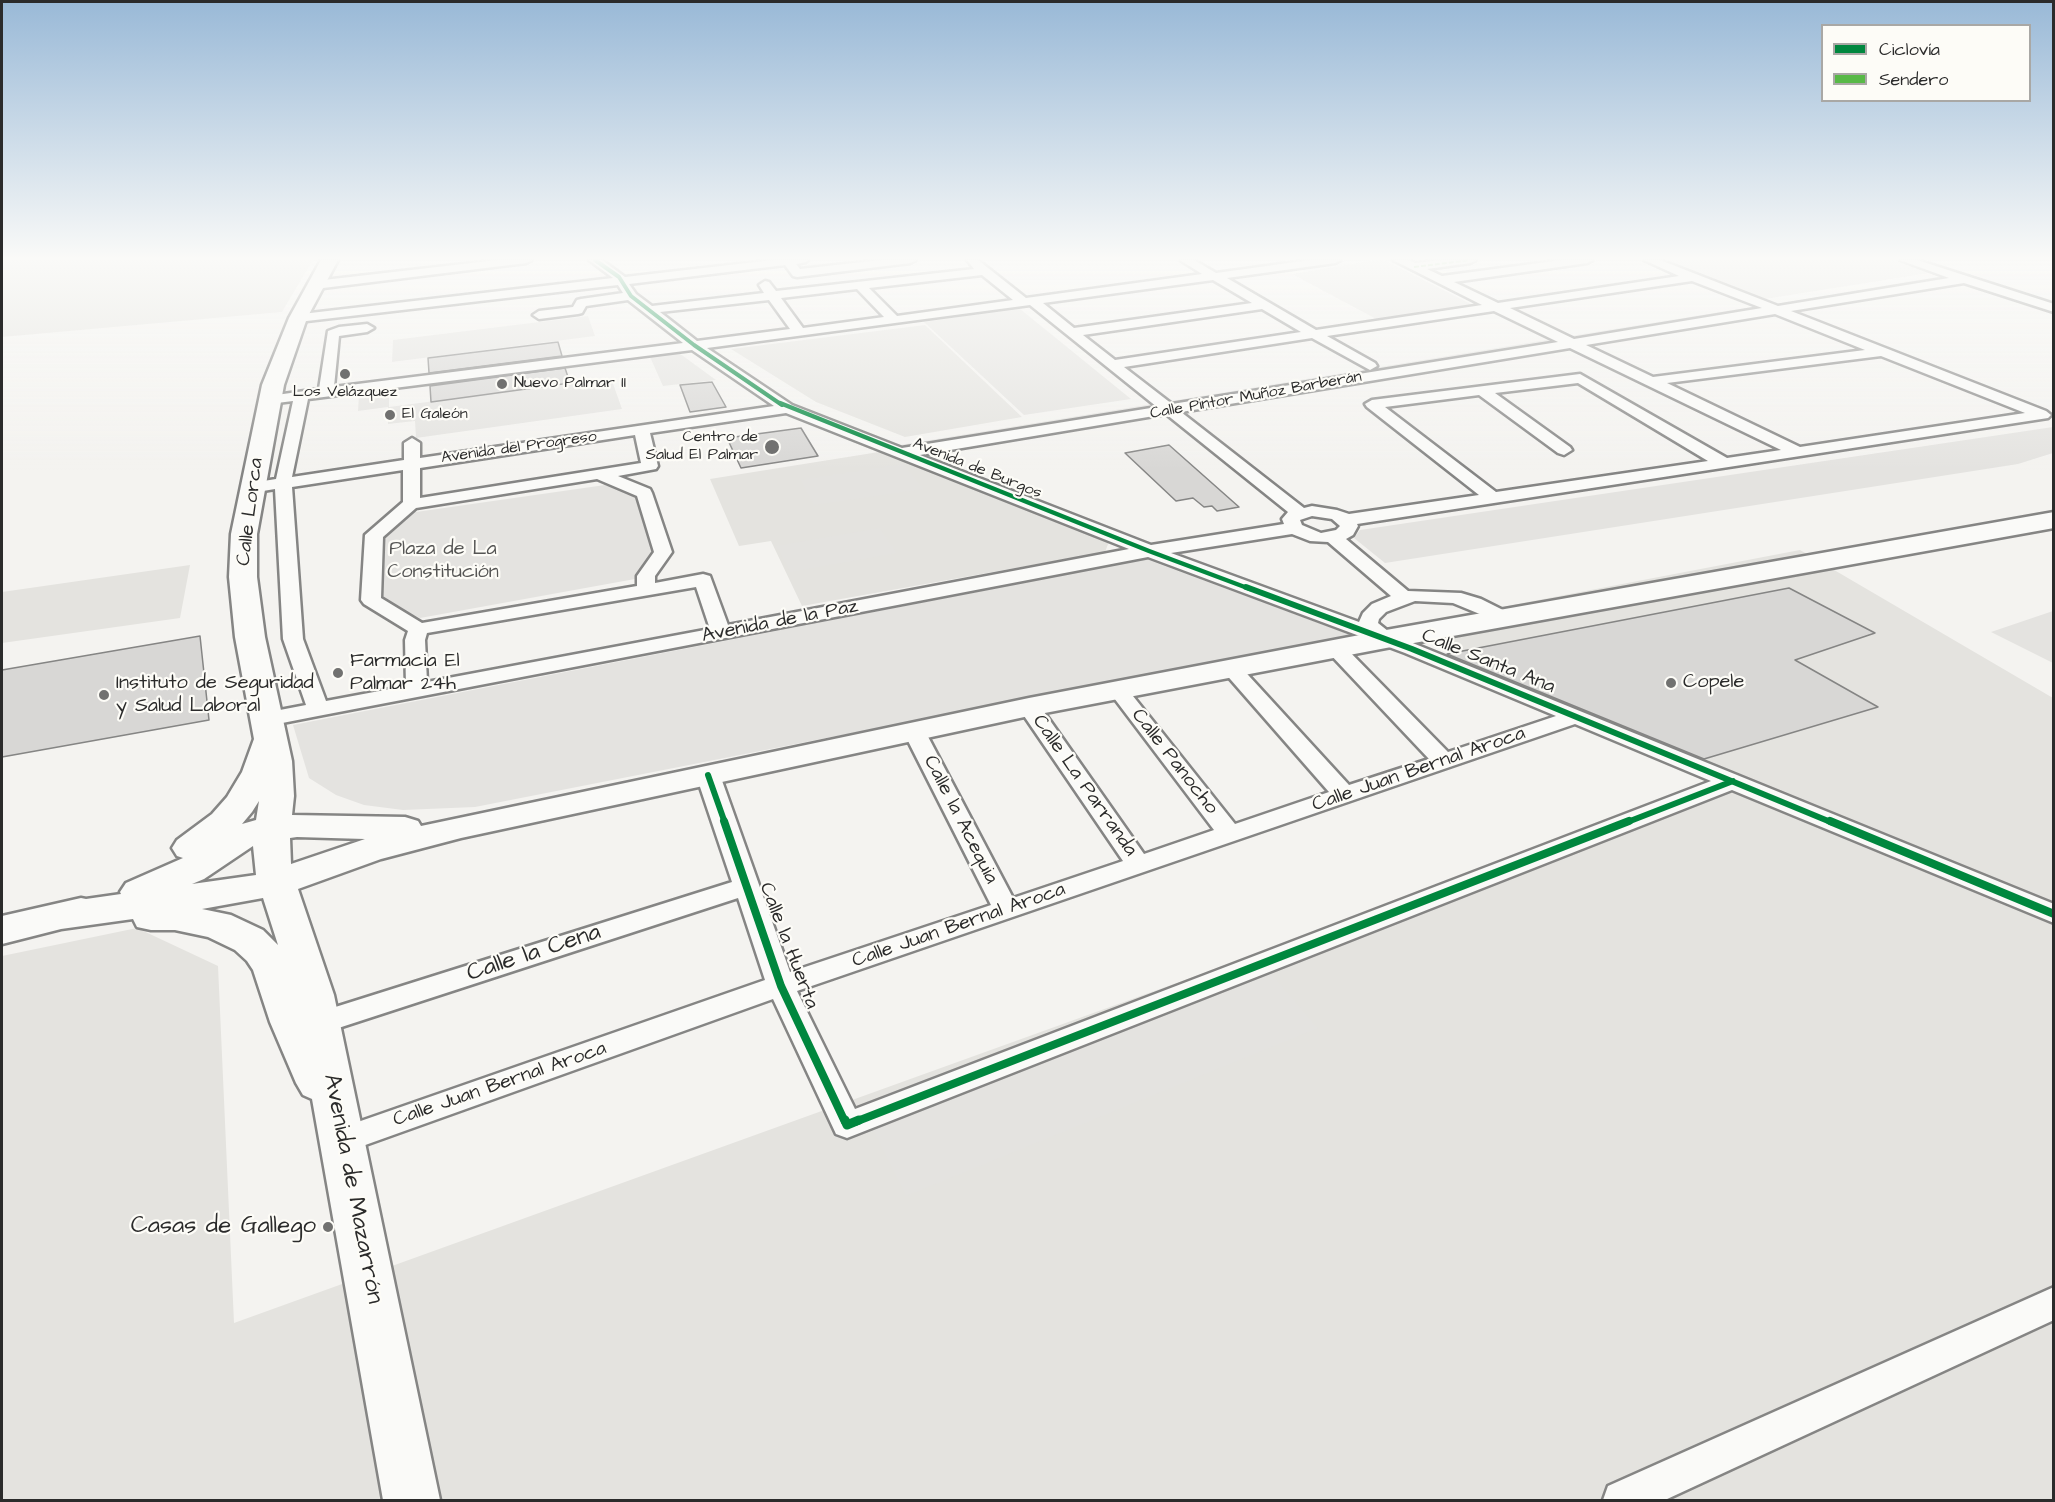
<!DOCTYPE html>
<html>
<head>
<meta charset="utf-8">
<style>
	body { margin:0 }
	#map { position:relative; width:2055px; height:1502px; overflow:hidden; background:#f4f3f0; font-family:"Architects Daughter",sans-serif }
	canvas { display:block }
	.frame { position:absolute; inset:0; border:3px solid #2b2b2b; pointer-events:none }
	.legend { position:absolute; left:1821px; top:24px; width:210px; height:78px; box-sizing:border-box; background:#fdfcf7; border:2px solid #a9a8a5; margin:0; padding:8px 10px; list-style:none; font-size:18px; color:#2b2b2b }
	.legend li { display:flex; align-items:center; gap:12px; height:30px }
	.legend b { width:30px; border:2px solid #a9a8a5 }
</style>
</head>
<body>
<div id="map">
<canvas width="2055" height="1502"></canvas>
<div class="frame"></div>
<ul class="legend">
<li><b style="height:8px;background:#00873e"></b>Ciclovía</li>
<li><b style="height:8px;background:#58b947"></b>Sendero</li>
</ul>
</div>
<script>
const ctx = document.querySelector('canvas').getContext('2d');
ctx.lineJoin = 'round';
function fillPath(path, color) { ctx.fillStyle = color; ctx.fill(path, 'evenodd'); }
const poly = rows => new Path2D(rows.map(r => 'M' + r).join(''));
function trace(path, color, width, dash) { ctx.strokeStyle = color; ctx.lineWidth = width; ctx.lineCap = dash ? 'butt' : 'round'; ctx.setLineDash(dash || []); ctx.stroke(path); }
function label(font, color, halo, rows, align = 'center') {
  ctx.font = font + ' "Architects Daughter",sans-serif'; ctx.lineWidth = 4.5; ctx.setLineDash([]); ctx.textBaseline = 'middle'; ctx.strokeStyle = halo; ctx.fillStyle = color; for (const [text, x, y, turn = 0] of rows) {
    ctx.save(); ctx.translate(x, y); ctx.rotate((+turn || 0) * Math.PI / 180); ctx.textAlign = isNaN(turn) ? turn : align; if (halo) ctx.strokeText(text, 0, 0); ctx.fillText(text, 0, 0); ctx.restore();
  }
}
fillPath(poly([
	[2,260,313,260,282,312,2,337],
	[925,325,1022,417,905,437,816,402,731,349],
	[885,451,1110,539,1105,552,802,606,771,541,739,546,710,479],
	[1800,550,2053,698,2053,1500,2,1500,2,956,137,928,218,966,234,1323,1717,788,1413,624],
	[190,565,180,618,2,643,2,592]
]), '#e4e3df');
fillPath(poly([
	[1376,260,1384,260,1473,305,1378,320,1292,274],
	[1665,260,1892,260,1930,273,1765,299],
	[1947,275,1958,279,1776,308,1769,305],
	[1757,306,1765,309,1571,341,1564,337],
	[1019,308,1131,399,1024,415,924,322],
	[588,316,595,336,392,362,393,340],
	[1552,339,1559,343,1169,406,1165,402],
	[679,353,716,380,663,386,650,357],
	[611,378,622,409,416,438,415,421,388,424,388,407,358,411,359,395,380,392,380,397,389,396,389,407],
	[1152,404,1156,409,903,449,894,446],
	[2053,427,2053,453,2018,464,1385,563,1354,538,1360,530],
	[904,464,924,489,814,505,800,480],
	[605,485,639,496,655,552,635,579,420,618,379,598,381,534,409,513],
	[880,528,897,553,790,572,776,546],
	[1146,559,1351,635,475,807,403,810,364,805,336,795,309,778,293,725],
	[2053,611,2053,663,1991,632],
	[1271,973,1318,1028,906,1196,870,1124]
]), '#e4e3e0');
const building = poly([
	[558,342,562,356,429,373,428,358,558,342],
	[565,368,570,383,431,402,430,386,565,368],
	[712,382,726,407,690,412,680,385,712,382],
	[801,428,818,456,741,468,727,438,801,428],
	[1169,445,1239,507,1217,511,1212,506,1204,507,1193,498,1176,501,1125,453,1169,445],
	[1789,588,1875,633,1795,660,1878,707,1704,759,1447,654,1789,588],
	[200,636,209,720,2,757,2,670,200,636]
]);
fillPath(building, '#d8d7d5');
trace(building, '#858584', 1.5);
const street = poly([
	[498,260,532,260,526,263,315,289,309,285,315,281,498,260],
	[589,260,602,260,625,277,773,260,808,260,806,262,796,264,800,269,881,260,916,260,910,263,797,277,793,276,785,265,629,284,636,294,652,306,764,293,759,285,765,281,769,282,776,291,974,269,967,260,978,260,1026,298,1202,274,1180,260,1194,260,1216,273,1310,260,1341,260,1335,263,1227,278,1316,330,1482,305,1393,260,1408,260,1415,263,1443,260,1476,260,1470,263,1427,269,1442,276,1562,260,1593,260,1587,263,1454,282,1498,303,1679,276,1644,260,1660,260,1778,306,1949,278,1900,260,1917,260,2054,304,2054,312,1964,283,1791,311,2046,411,2051,415,2048,418,1357,524,1358,526,1353,535,1346,539,1408,591,1461,593,1481,599,1511,614,1514,618,1511,622,1504,624,1453,603,1415,601,1386,612,1379,619,1378,623,1393,635,2054,904,2054,923,1732,790,847,1138,836,1134,773,999,343,1153,332,1149,327,1140,332,1131,765,980,738,898,320,1034,310,1031,306,1023,310,1015,732,882,696,775,700,770,708,768,716,770,720,775,790,972,991,905,903,731,906,726,914,724,922,726,925,731,1013,898,1123,861,1018,707,1021,702,1029,701,1037,702,1144,854,1214,830,1111,694,1107,690,1111,686,1118,684,1125,686,1235,824,1329,792,1224,672,1221,668,1224,664,1231,662,1238,664,1349,785,1429,759,1328,652,1325,648,1328,644,1342,644,1448,752,1556,716,1405,653,1148,557,318,716,267,726,259,724,256,719,259,714,306,705,283,639,275,489,251,493,243,488,245,484,276,479,293,401,269,404,262,400,269,396,319,389,328,331,339,327,367,324,374,328,367,332,339,336,334,387,683,343,628,300,586,306,582,313,578,314,539,319,533,315,539,311,573,307,577,300,581,299,623,293,618,285,298,322,293,321,292,318,293,315,613,278,589,260],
	[982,275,1013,300,897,316,869,288,982,275],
	[1213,280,1252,303,1074,328,1043,303,1213,280],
	[1692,281,1762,308,1574,339,1510,308,1692,281],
	[857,289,884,317,803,328,781,298,857,289],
	[769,300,790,329,697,341,660,312,769,300],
	[1030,305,1157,407,902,448,792,405,707,348,1030,305],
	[1262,309,1301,332,1115,360,1083,335,1262,309],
	[1494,311,1558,342,1172,404,1124,367,1312,338,1370,370,1377,366,1375,363,1327,336,1494,311],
	[1775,314,1865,350,1653,377,1586,345,1775,314],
	[1570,348,1781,450,1727,458,1580,374,1372,400,1365,404,1367,407,1479,495,1349,514,1337,510,1312,506,1304,508,1181,412,1570,348],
	[692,350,774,406,420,458,420,443,412,438,404,443,404,460,292,477,308,399,692,350],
	[1881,356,2025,413,1800,447,1667,383,1881,356],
	[1578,383,1708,461,1496,492,1385,407,1479,395,1558,453,1564,455,1572,450,1570,447,1495,393,1578,383],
	[786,413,1129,549,728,625,710,576,703,574,655,583,655,576,672,552,652,493,650,489,618,476,656,469,658,466,650,433,786,413],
	[1166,414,1288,512,1282,519,1284,524,1151,545,920,455,1166,414],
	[635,435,641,463,420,498,420,468,635,435],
	[403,470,403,502,365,535,361,600,364,604,408,631,405,640,406,686,326,701,303,639,292,487,403,470],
	[597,479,637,496,654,552,637,576,637,586,422,623,381,598,383,537,416,508,597,479],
	[1312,516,1332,519,1340,526,1336,530,1321,533,1302,525,1300,520,1312,516],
	[1292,534,1310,541,1328,542,1391,596,1372,604,1363,613,1359,622,1171,553,1292,534],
	[696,587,710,629,427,682,425,640,427,633,696,587],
	[1575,724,1711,781,855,1109,797,991,1575,724],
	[2054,1287,2054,1320,1665,1500,1603,1500,1608,1486,2054,1287]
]);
const primary = poly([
	[321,260,338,260,307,318,284,385,257,534,257,577,265,637,292,761,294,796,292,815,405,817,418,821,421,826,1029,698,1386,630,2054,512,2054,528,1386,648,1029,716,461,838,381,859,298,889,334,995,440,1500,383,1500,312,1099,303,1095,296,1083,270,1022,253,970,247,961,235,950,208,937,175,930,151,930,137,927,133,919,61,929,2,944,2,916,81,898,86,899,121,894,120,892,126,883,183,858,177,856,172,848,177,840,212,814,227,797,242,772,254,739,235,637,229,577,231,534,262,385,289,318,321,260],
	[259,801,256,820,242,824,252,812,259,801],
	[297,837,365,839,291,864,290,838,297,837],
	[253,846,256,875,192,884,204,879,253,846],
	[263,898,278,945,263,930,231,915,202,909,263,898]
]);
trace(street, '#858584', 5);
trace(primary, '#858584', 5);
fillPath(street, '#fafaf8');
fillPath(primary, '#fafaf8');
trace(poly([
	[1414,267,1470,260]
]), '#58b947', 2, [5, 2]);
trace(poly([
	[595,260,619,277,631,296,694,345,782,405]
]), '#00873e', 4);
trace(poly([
	[780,403,1149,551,1250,589]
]), '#00873e', 4.5);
trace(poly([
	[1246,587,1412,649,1833,823],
	[708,775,725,823],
	[1625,823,1733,781]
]), '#00873e', 6);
trace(poly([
	[724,821,781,986,845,1122],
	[1830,821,2054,914],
	[855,1122,1629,821]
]), '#00873e', 8);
trace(poly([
	[845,1120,847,1125,859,1120]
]), '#00873e', 9);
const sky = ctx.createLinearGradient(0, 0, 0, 470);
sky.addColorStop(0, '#99b9d7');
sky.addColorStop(0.55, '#fafaf8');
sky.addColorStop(1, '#fafaf800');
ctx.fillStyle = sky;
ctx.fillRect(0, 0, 2055, 470);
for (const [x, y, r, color] of [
	[345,374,6,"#717170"],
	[502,384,6,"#717170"],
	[390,415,6,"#717170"],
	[772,447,8,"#717170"],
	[338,673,6,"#717170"],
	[1671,683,6,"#717170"],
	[104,695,6,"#717170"],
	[328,1227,6,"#717170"]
]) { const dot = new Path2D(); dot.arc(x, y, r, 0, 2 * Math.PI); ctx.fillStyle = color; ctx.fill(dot); trace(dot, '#fdfcf7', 2); }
label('16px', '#2b2b2b', '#fdfcf7', [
	["Nuevo Palmar II",514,384],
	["Los Velázquez",345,393,"center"],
	["El Galeón",402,415],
	["Centro de",758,438,"right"],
	["Salud El Palmar",758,456,"right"]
], 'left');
label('16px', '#2b2b2b', '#fdfcf7', [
	["Calle Pintor Muñoz Barberán",1256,396,-10],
	["Avenida del Progreso",519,448,-8],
	["Avenida de Burgos",977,469,22]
]);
label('20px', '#2b2b2b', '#fdfcf7', [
	["Calle Lorca",251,512,-83],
	["Avenida de la Paz",780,622,-11],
	["Calle Santa Ana",1488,662,22],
	["Calle Panocho",1174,762,52],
	["Calle Juan Bernal Aroca",1419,770,-19],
	["Calle La Parranda",1084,786,55],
	["Calle la Acequia",960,820,63],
	["Calle Juan Bernal Aroca",959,926,-19],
	["Calle la Huerta",788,946,69],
	["Calle Juan Bernal Aroca",500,1085,-19]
]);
label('20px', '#565655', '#fdfcf7', [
	["Plaza de La",443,550],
	["Constitución",443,573]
]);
label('20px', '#2b2b2b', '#fdfcf7', [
	["Farmacia El",350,662],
	["Palmar 24h",350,685],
	["Copele",1683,683],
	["Instituto de Seguridad",116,684],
	["y Salud Laboral",116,707]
], 'left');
label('24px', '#2b2b2b', '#fdfcf7', [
	["Calle la Cena",534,954,-18],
	["Avenida de Mazarrón",352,1189,79]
]);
label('24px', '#2b2b2b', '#fdfcf7', [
	["Casas de Gallego",316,1227]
], 'right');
</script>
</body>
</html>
